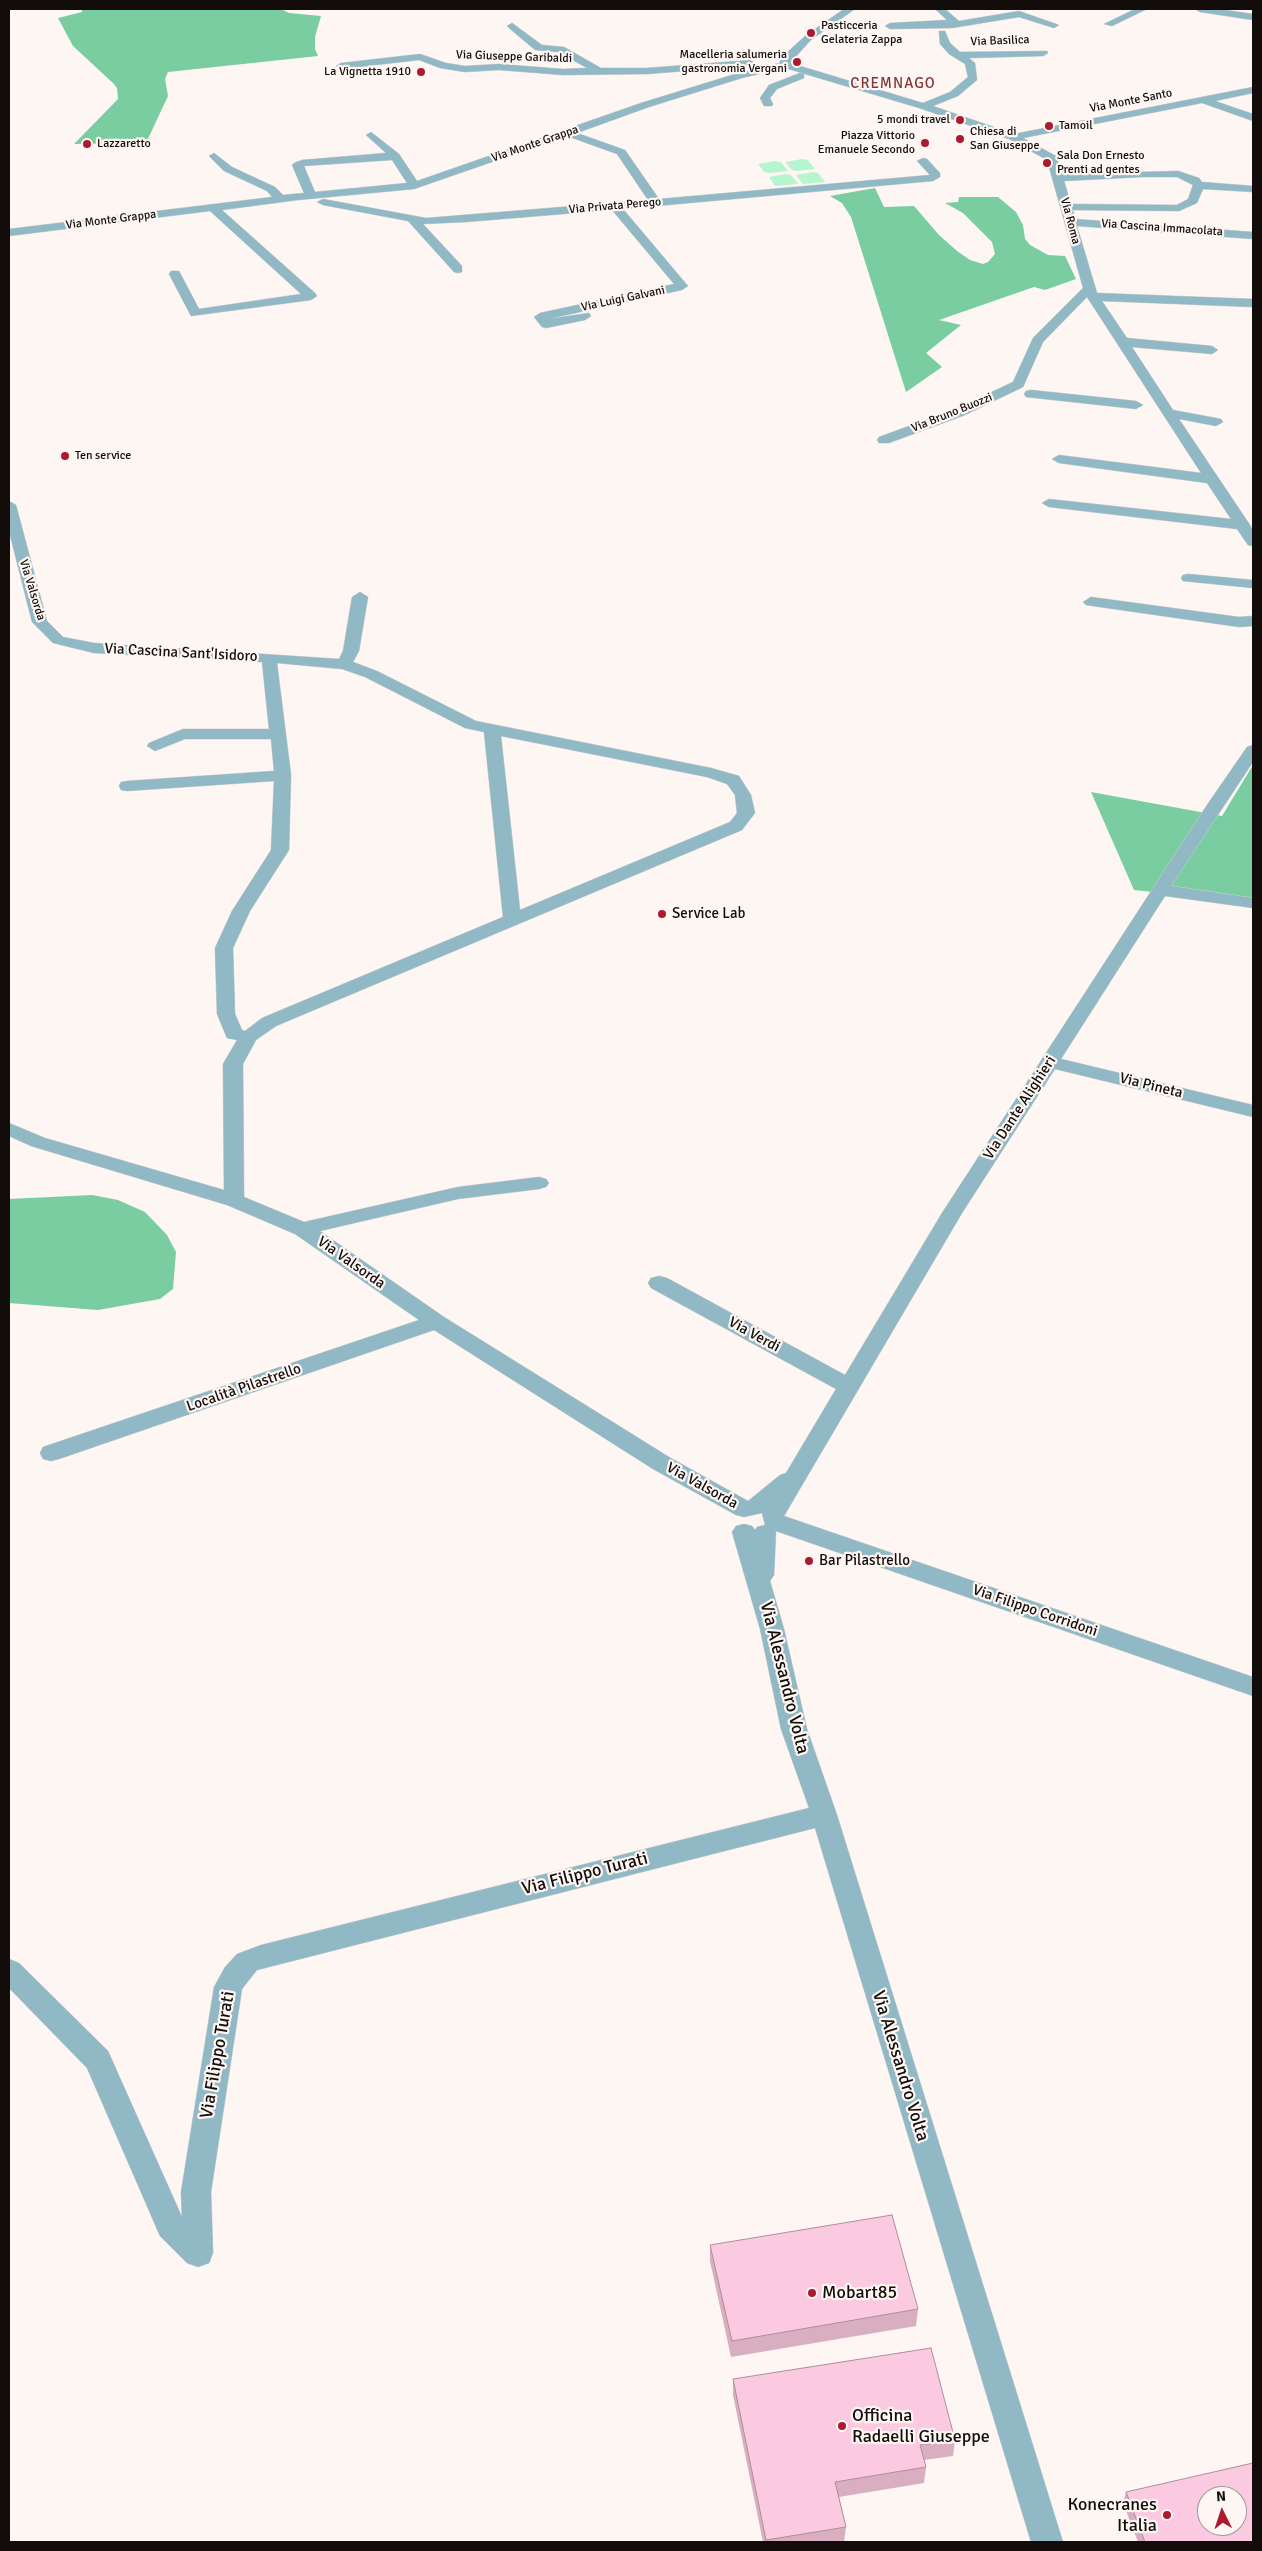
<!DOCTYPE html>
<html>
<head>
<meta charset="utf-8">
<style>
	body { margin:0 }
	#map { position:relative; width:1262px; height:2551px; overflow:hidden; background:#fdf6f3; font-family:Signika,sans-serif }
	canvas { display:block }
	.frame { position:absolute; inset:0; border:10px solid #120d0a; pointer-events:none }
	.north { position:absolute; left:1197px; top:2486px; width:50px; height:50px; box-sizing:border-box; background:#fdf6f3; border:1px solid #9f9996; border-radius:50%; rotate:356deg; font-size:14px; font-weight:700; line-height:20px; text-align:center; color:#120d0a }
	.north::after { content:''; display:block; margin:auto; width:18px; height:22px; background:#ad1931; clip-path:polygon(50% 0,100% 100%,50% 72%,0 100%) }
</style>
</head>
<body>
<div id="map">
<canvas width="1262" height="2551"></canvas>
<div class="frame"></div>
<div class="north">N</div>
</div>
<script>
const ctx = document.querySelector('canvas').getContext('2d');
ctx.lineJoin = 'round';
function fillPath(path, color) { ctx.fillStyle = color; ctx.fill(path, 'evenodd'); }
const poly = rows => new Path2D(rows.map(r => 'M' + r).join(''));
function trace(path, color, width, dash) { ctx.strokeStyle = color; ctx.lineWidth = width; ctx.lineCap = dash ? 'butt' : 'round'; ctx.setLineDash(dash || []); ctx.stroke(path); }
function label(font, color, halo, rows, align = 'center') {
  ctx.font = font + ' Signika,sans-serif'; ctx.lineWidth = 4.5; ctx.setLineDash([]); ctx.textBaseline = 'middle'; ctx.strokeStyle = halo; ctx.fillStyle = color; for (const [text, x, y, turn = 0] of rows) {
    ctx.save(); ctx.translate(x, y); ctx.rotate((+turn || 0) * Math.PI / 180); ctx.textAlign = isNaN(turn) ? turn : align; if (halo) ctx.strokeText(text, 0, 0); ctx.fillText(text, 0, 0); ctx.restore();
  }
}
fillPath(poly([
	[802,159,808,160,815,169,797,171,792,170,785,162],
	[775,161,781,162,788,171,770,173,764,172,758,164],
	[813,172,818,173,825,182,803,184,796,175],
	[785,174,791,175,798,184,775,186,769,177]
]), '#b7f4d0');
fillPath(poly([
	[82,9,281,9,289,13,321,16,315,37,315,49,318,56,168,72,165,79,168,96,146,143,74,144,118,99,117,88,114,84,73,46,58,18,82,12],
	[875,188,884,207,914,206,939,235,957,251,970,260,983,264,988,262,995,254,992,242,963,213,945,203,958,202,959,197,998,197,1016,212,1023,225,1025,239,1030,245,1048,255,1065,256,1076,279,1045,290,1034,287,939,320,961,325,926,353,942,367,906,392,851,217,842,203,830,196],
	[1253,765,1253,903,1134,890,1091,792,1222,816],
	[92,1195,118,1200,145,1212,167,1235,176,1252,173,1289,160,1299,98,1310,9,1303,9,1199]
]), '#7acda0');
const minor = poly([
	[844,9,855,9,811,40,790,63,923,103,950,92,968,77,965,64,949,54,940,44,939,31,945,31,950,43,960,52,1047,51,1048,53,1043,56,969,58,975,63,977,80,958,96,933,106,1014,134,1253,87,1253,93,1215,101,1253,114,1253,121,1202,103,1023,138,1056,156,1062,174,1178,171,1199,178,1202,182,1253,186,1253,192,1203,189,1197,203,1179,211,1073,210,1075,219,1253,232,1253,239,1077,226,1097,293,1253,299,1253,307,1102,301,1127,338,1212,346,1218,350,1212,354,1132,347,1173,410,1221,419,1223,422,1216,426,1179,419,1250,525,1253,531,1253,546,1248,545,1237,529,1049,507,1042,503,1049,499,1231,519,1207,483,1059,463,1052,459,1059,455,1201,473,1087,297,1043,342,1023,387,965,415,889,443,879,443,877,440,879,437,955,409,1013,382,1033,338,1083,288,1047,160,1009,139,919,108,785,68,742,78,649,107,577,133,625,150,659,199,930,175,917,161,923,158,927,159,940,173,940,177,933,181,623,209,688,286,682,290,548,319,589,313,591,316,585,320,546,328,542,327,534,317,540,313,674,284,612,210,466,222,423,224,462,266,462,272,458,273,454,272,408,221,323,205,317,202,323,199,426,218,648,200,617,154,567,136,414,189,298,200,222,210,315,293,317,296,311,300,191,316,169,274,171,271,179,271,199,309,301,294,210,211,9,236,9,229,272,197,267,191,224,171,209,156,214,153,232,167,275,187,283,195,304,193,292,165,294,163,302,160,386,153,366,135,371,132,399,154,417,181,641,103,735,74,780,63,780,59,805,36,844,9],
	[392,160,407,183,315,192,304,166,392,160],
	[1143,177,1177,177,1193,185,1188,199,1177,205,1071,204,1064,181,1143,177],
	[935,9,945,9,959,21,1019,11,1059,25,1054,28,1019,17,952,28,890,29,885,26,890,23,947,20,935,9],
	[1135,9,1147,9,1112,26,1104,24,1135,9],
	[1195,9,1218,9,1253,14,1253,20,1200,12,1195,9],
	[512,23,542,45,564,47,601,68,647,68,750,60,755,63,750,66,647,74,563,75,499,70,465,72,440,68,419,60,341,69,336,66,341,63,420,54,446,63,465,66,499,64,563,69,587,68,558,52,535,50,509,28,507,26,512,23],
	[800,73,804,74,804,78,777,89,770,98,773,104,772,106,764,106,760,98,769,85,800,73],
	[1031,390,1136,401,1143,405,1136,409,1026,397,1024,394,1026,391,1031,390],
	[9,501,16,505,47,621,63,637,94,643,339,659,343,651,352,597,360,592,368,597,359,651,353,662,377,671,476,721,711,768,739,776,751,795,755,813,742,830,276,1026,256,1040,243,1064,244,1197,304,1222,458,1187,539,1177,546,1179,549,1183,546,1187,539,1189,458,1199,320,1231,444,1317,669,1457,748,1501,780,1475,786,1473,836,1389,651,1288,648,1283,651,1278,659,1276,667,1278,845,1375,942,1213,1207,805,1247,747,1253,745,1253,762,1171,886,1253,898,1253,908,1165,896,1061,1059,1253,1105,1253,1117,1055,1069,962,1213,784,1516,1253,1677,1253,1696,776,1531,774,1575,770,1581,784,1629,807,1729,837,1815,1063,2542,1031,2542,815,1828,257,1970,242,1989,211,2192,213,2253,209,2263,198,2267,187,2263,160,2236,87,2068,9,1988,9,1959,19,1963,108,2051,182,2217,181,2192,214,1987,225,1967,237,1954,261,1945,809,1808,781,1729,760,1629,732,1532,736,1526,744,1524,752,1526,755,1530,757,1527,765,1525,762,1513,744,1517,736,1515,653,1469,434,1330,59,1459,51,1461,43,1459,40,1453,43,1447,419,1320,295,1234,227,1205,31,1146,9,1136,9,1123,45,1138,224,1190,223,1064,237,1040,227,1038,217,1014,215,948,232,911,271,850,274,781,127,791,121,790,119,786,121,782,127,781,274,771,271,739,185,739,155,751,147,746,149,743,183,729,269,729,262,662,94,653,53,643,32,622,9,531,9,501],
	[277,663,342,669,365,677,465,728,484,732,503,917,262,1018,245,1031,242,1030,235,1014,233,948,250,911,289,850,291,775,277,663],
	[501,736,707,777,727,784,735,795,737,813,730,822,520,910,501,736],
	[1188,574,1253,580,1253,588,1183,581,1181,578,1183,575,1188,574],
	[1091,597,1239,617,1253,616,1253,626,1239,627,1086,605,1083,602,1091,597]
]);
trace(minor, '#d7d1ce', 1);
fillPath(minor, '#90b9c5');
fillPath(poly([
	[710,2245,918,2309,916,2326,731,2357,710,2261],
	[733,2379,955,2440,953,2456,924,2460,926,2467,924,2483,839,2497,846,2527,844,2542,763,2542,733,2395],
	[1126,2492,1253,2542,1138,2542,1123,2503]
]), '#d9aec1');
const building = poly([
	[892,2215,918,2309,732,2341,710,2245,892,2215],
	[931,2348,955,2440,920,2445,926,2467,835,2482,846,2527,766,2540,733,2379,931,2348],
	[1253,2463,1253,2542,1145,2542,1126,2492,1253,2463],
	[1207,2496,1237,2496,1237,2526,1207,2526,1207,2496]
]);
fillPath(building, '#fccae0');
trace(building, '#b08d9d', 1);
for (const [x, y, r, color] of [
	[811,33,5,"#ad1931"],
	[797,62,5,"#ad1931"],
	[421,72,5,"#ad1931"],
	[960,120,5,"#ad1931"],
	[1049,126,5,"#ad1931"],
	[960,139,5,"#ad1931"],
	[925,143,5,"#ad1931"],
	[87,144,5,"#ad1931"],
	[1047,163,5,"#ad1931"],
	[65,456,5,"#ad1931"],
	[662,914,5,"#ad1931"],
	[809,1561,5,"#ad1931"],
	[812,2293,5,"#ad1931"],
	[842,2426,5,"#ad1931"],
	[1167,2515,5,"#ad1931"]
]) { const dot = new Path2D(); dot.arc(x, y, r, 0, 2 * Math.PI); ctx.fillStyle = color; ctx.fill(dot); trace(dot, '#fdf6f3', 2); }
label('12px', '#120d0a', '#fdf6f3', [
	["Pasticceria",821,26],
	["Gelateria Zappa",821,40],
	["Macelleria salumeria",787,55,"right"],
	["gastronomia Vergani",787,69,"right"],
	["La Vignetta 1910",411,72,"right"],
	["5 mondi travel",950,120,"right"],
	["Tamoil",1059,126],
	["Chiesa di",970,132],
	["San Giuseppe",970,146],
	["Piazza Vittorio",915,136,"right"],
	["Emanuele Secondo",915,150,"right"],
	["Lazzaretto",97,144],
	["Sala Don Ernesto",1057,156],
	["Prenti ad gentes",1057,170],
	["Ten service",75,456]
], 'left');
label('12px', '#120d0a', '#fdf6f3', [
	["Via Basilica",1000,41,-2],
	["Via Giuseppe Garibaldi",514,57,2],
	["Via Monte Santo",1131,101,-11],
	["Via Monte Grappa",535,144,-19],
	["Via Privata Perego",615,206,-5],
	["Via Monte Grappa",111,220,-7],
	["Via Roma",1070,221,75],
	["Via Cascina Immacolata",1162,228,4],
	["Via Luigi Galvani",623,299,-12],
	["Via Bruno Buozzi",952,413,-22],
	["Via Valsorda",32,590,73]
]);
ctx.letterSpacing = '1px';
label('15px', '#7f3739', '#fdf6f3', [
	["CREMNAGO",893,84]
]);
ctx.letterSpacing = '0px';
label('15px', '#120d0a', '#fdf6f3', [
	["Via Cascina Sant'Isidoro",181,653,3],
	["Via Pineta",1151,1086,14],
	["Via Dante Alighieri",1020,1108,-57],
	["Via Valsorda",351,1263,35],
	["Via Verdi",754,1335,29],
	["Località Pilastrello",244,1388,-19],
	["Via Valsorda",702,1486,29],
	["Via Filippo Corridoni",1035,1611,19]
]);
label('15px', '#120d0a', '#fdf6f3', [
	["Service Lab",672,914],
	["Bar Pilastrello",819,1561]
], 'left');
label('18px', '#120d0a', '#fdf6f3', [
	["Via Alessandro Volta",784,1678,76],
	["Via Filippo Turati",585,1874,-14],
	["Via Filippo Turati",218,2055,-80],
	["Via Alessandro Volta",900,2066,73]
]);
label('18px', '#120d0a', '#fdf6f3', [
	["Mobart85",822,2293],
	["Officina",852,2416],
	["Radaelli Giuseppe",852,2437],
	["Konecranes",1157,2505,"right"],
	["Italia",1157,2526,"right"]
], 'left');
</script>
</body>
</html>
